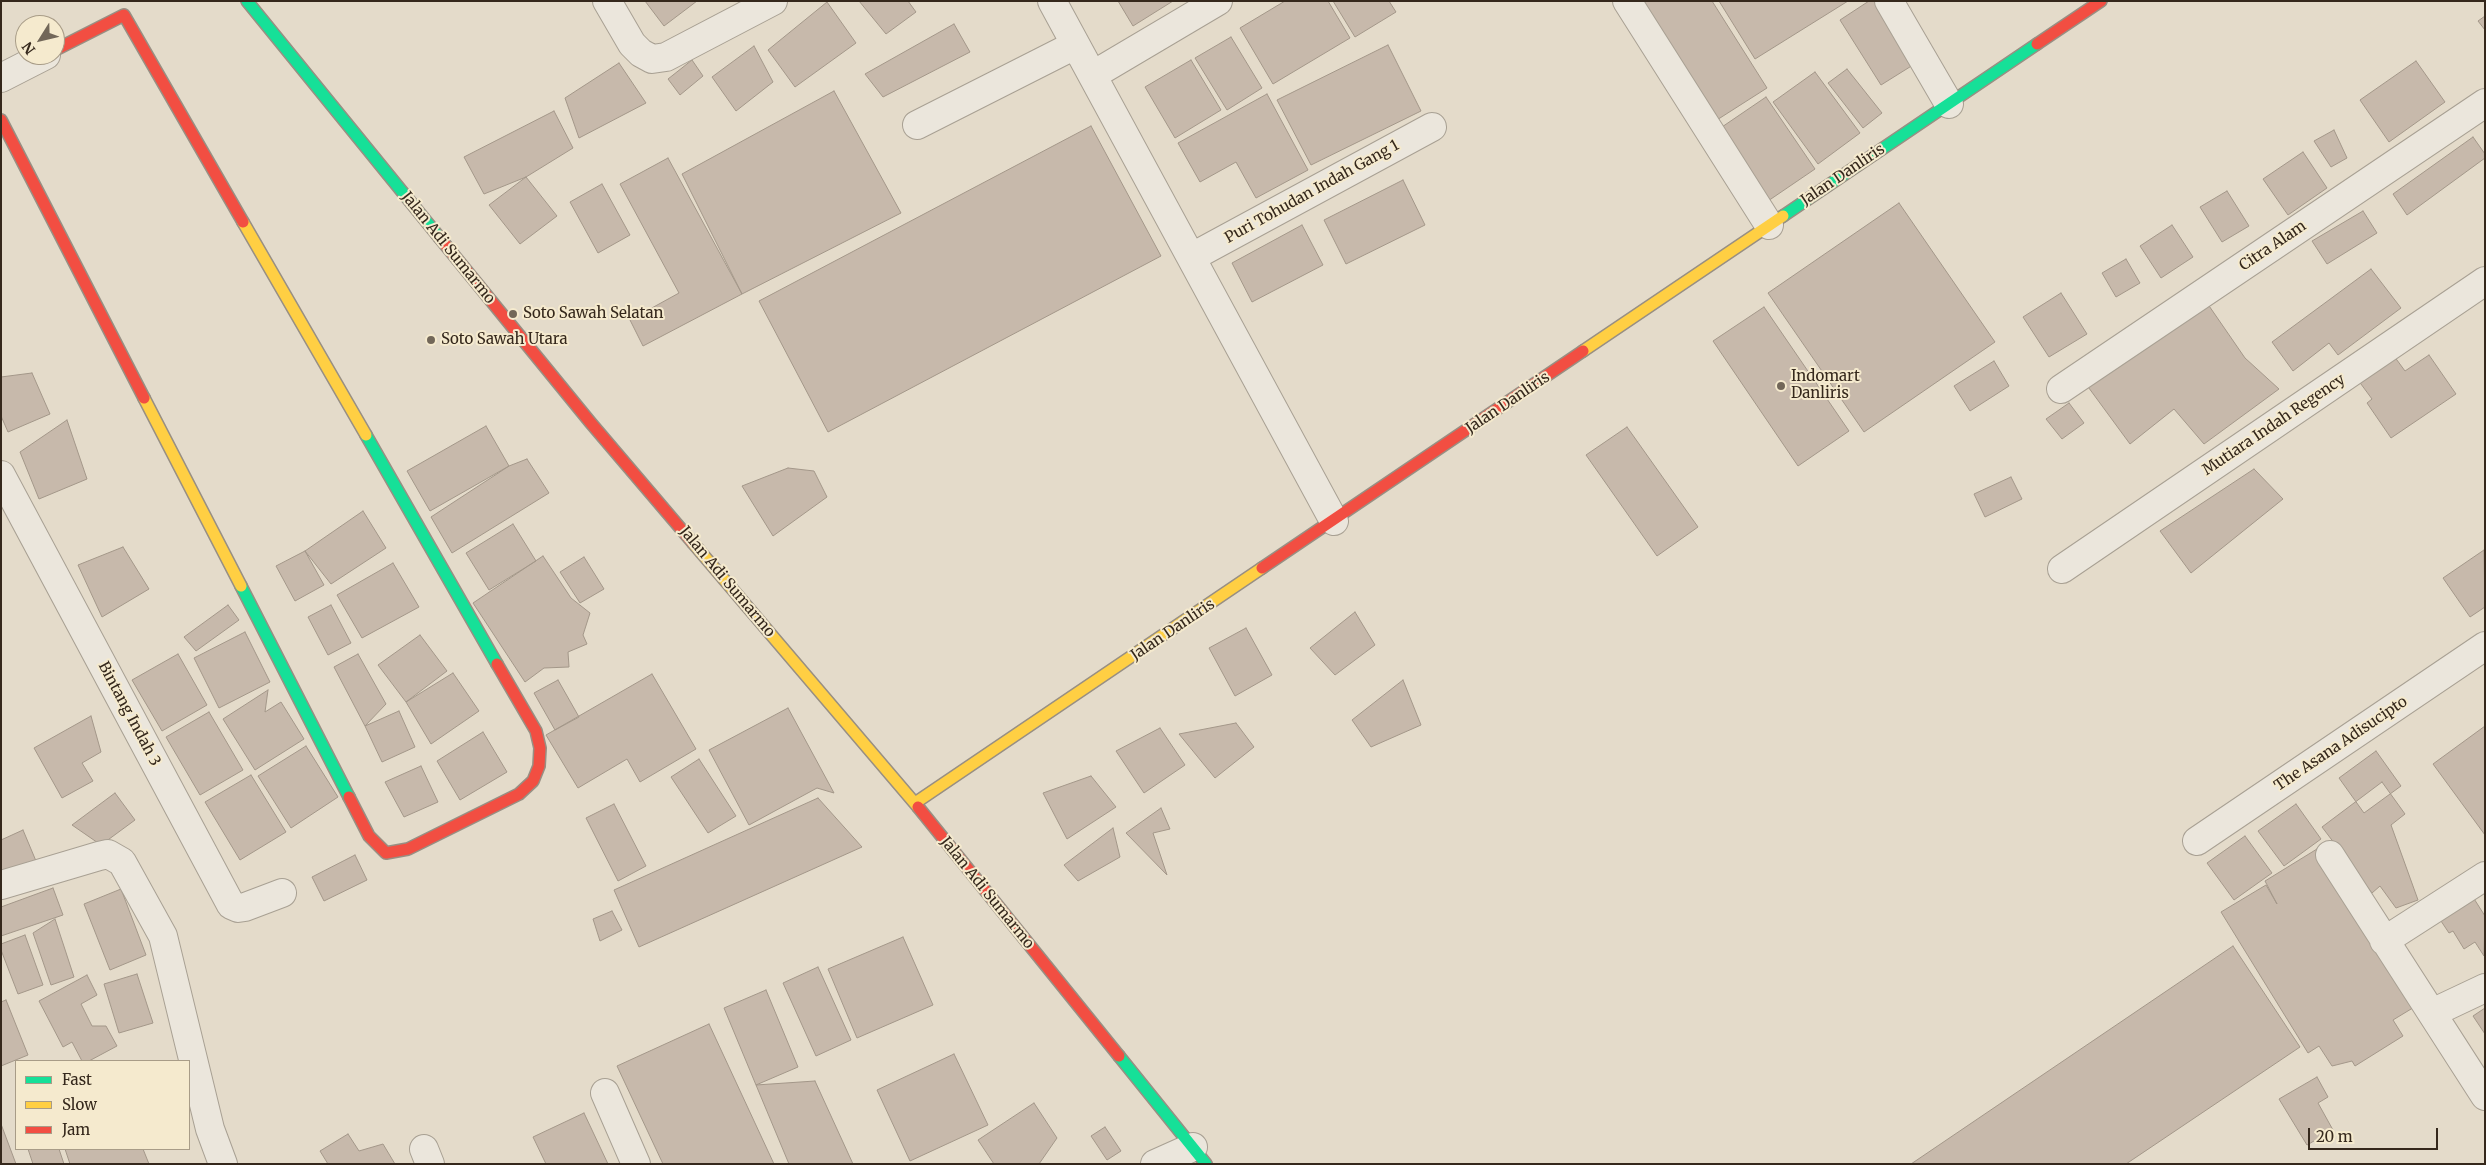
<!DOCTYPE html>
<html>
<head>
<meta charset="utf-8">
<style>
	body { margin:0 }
	#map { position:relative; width:2486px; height:1165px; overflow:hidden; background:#e4dbca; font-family:Merriweather,serif }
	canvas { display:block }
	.frame { position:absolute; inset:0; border:2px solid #35281c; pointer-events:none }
	.legend { position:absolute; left:15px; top:1060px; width:175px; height:90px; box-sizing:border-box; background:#f5eace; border:1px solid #a89c87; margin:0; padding:6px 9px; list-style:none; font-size:15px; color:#35281c }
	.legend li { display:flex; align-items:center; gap:10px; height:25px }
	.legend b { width:25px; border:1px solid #a89c87 }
	.north { position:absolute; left:15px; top:15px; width:50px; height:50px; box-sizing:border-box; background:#f5eace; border:1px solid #a89c87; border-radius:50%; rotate:234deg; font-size:14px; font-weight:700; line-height:20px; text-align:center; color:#35281c }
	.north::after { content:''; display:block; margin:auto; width:18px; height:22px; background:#726759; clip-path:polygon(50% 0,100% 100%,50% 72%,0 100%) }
	.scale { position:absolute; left:2308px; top:1128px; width:130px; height:22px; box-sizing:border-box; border:2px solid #35281c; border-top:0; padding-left:6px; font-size:15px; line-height:18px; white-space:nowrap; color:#35281c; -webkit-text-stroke:4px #f5eace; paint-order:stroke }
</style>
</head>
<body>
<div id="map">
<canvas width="2486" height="1165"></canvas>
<div class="frame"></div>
<ul class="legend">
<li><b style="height:6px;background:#16e098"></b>Fast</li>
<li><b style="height:6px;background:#ffcf43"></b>Slow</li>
<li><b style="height:6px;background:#f24e42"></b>Jam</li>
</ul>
<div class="north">N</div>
<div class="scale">20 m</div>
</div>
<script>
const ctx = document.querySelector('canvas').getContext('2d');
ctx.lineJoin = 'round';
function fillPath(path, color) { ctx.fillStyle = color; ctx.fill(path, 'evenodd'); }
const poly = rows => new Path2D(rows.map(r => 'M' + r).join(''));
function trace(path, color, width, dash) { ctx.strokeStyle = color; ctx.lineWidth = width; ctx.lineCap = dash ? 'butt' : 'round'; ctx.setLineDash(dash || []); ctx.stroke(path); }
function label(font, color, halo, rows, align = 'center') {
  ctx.font = font + ' Merriweather,serif'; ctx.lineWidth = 4; ctx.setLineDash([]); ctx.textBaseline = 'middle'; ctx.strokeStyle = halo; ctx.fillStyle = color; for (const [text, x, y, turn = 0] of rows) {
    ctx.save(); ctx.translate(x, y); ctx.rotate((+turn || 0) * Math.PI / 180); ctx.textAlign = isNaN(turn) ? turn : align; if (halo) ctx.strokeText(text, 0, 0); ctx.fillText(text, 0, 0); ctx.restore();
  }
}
const building = poly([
	[645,1,697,1,664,26,645,1],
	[859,1,908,1,916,12,886,34,859,1],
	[1118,1,1173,1,1133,26,1118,1],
	[1285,1,1328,1,1350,38,1273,84,1240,28,1285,1],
	[1333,1,1389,1,1396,12,1355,37,1333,1],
	[1631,1,1712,1,1767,88,1709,125,1631,1],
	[1719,1,1848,1,1755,59,1719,1],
	[1869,1,1884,1,1921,60,1881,85,1840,20,1869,1],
	[827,2,856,43,795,87,768,50,827,2],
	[2485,16,2485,30,2478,21,2485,16],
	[954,24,970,52,883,97,865,74,954,24],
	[1231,37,1262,88,1227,110,1195,58,1231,37],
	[1388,45,1421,111,1311,165,1277,100,1388,45],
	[754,46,773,82,736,111,712,77,754,46],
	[692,60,703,76,680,95,668,79,692,60],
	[1191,60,1221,110,1175,138,1145,87,1191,60],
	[2416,61,2445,102,2389,142,2360,100,2416,61],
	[619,63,646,103,579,138,565,98,619,63],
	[1847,69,1882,113,1863,128,1828,83,1847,69],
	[1815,72,1860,133,1818,164,1773,102,1815,72],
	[834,91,901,213,742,294,682,174,834,91],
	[1267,94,1308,170,1256,198,1236,162,1200,182,1178,143,1267,94],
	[1766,97,1815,169,1768,201,1719,129,1766,97],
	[554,111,573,148,526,177,484,194,464,157,554,111],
	[1091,126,1161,256,828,432,759,301,1091,126],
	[2334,130,2347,158,2331,167,2314,141,2334,130],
	[2473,137,2485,154,2485,158,2407,215,2393,194,2473,137],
	[2303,152,2327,188,2288,215,2263,179,2303,152],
	[668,158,742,294,643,346,630,320,679,293,620,184,668,158],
	[526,177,557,216,520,244,489,205,526,177],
	[1403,180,1425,225,1346,264,1324,220,1403,180],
	[602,184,630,235,598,253,570,202,602,184],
	[2227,191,2249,226,2222,242,2200,207,2227,191],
	[1899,203,1995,342,1864,432,1768,293,1899,203],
	[2363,211,2377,233,2327,264,2312,241,2363,211],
	[1302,225,1323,265,1252,302,1232,263,1302,225],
	[2172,225,2193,257,2161,278,2140,246,2172,225],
	[2126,259,2140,283,2116,297,2102,273,2126,259],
	[2371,269,2401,308,2338,355,2329,343,2293,371,2272,342,2371,269],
	[2061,293,2087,334,2049,357,2023,317,2061,293],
	[2205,300,2245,358,2279,389,2204,444,2174,409,2130,444,2083,380,2205,300],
	[1764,307,1849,431,1798,466,1713,341,1764,307],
	[2429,355,2456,394,2391,438,2367,403,2372,399,2358,380,2394,356,2405,371,2429,355],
	[1994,361,2009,386,1970,411,1954,386,1994,361],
	[32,373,50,414,8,432,1,416,1,377,32,373],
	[2069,403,2084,423,2062,439,2046,419,2069,403],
	[67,420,87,479,39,499,20,452,67,420],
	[486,426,509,466,430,511,407,471,486,426],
	[1627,427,1698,527,1657,556,1586,455,1627,427],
	[527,459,549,493,452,553,431,517,509,466,527,459],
	[788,468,814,471,827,497,773,536,742,486,788,468],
	[2254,469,2283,499,2191,573,2160,531,2254,469],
	[2011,477,2022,499,1985,517,1974,494,2011,477],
	[363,511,386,548,331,584,305,551,363,511],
	[513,524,536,561,489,590,466,553,513,524],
	[123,547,149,589,102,617,78,565,123,547],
	[2484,550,2485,607,2470,617,2443,578,2484,550],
	[305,551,324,585,295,601,276,566,305,551],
	[543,556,571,598,590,613,583,635,587,644,568,652,569,667,544,668,525,682,473,603,543,556],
	[584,557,604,589,580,603,560,572,584,557],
	[393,563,419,607,362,638,337,595,393,563],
	[228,605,239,620,196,651,184,637,228,605],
	[331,605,351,643,328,655,308,617,331,605],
	[1355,612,1375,645,1335,675,1310,648,1355,612],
	[1246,628,1272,675,1235,696,1209,648,1246,628],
	[245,632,270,682,219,708,194,658,245,632],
	[420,635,447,671,406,702,378,665,420,635],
	[178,654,207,705,162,731,132,680,178,654],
	[358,654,386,704,365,726,334,667,358,654],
	[453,673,479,711,431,744,406,702,453,673],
	[652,674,696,749,640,782,627,759,578,788,546,735,652,674],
	[558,680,579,717,555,730,534,693,558,680],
	[1403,680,1421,725,1371,747,1352,720,1403,680],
	[268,690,265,712,281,702,304,739,255,770,223,719,268,690],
	[788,708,834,793,817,788,749,825,709,750,788,708],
	[399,711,415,747,382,762,365,726,399,711],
	[209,712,243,770,200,795,166,737,209,712],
	[91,716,101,752,82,763,93,781,62,798,34,748,91,716],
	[1236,723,1254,747,1215,778,1179,734,1236,723],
	[2485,726,2485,835,2433,764,2485,726],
	[1160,728,1185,765,1144,793,1116,751,1160,728],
	[483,732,507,772,460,800,437,761,483,732],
	[306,746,338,797,291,828,258,776,306,746],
	[2376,751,2401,786,2364,813,2339,778,2376,751],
	[699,759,736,816,708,833,671,777,699,759],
	[421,766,438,802,404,817,385,782,421,766],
	[251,775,286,832,240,860,205,802,251,775],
	[1091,776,1116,807,1067,839,1043,793,1091,776],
	[2382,782,2405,814,2391,825,2418,900,2396,908,2380,886,2372,893,2322,827,2382,782],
	[115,793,135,820,101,845,72,825,115,793],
	[818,798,862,847,639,947,614,890,818,798],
	[614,804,646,866,618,881,586,818,614,804],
	[2296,804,2321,839,2284,866,2258,831,2296,804],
	[1161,808,1170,829,1153,833,1167,875,1126,833,1161,808],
	[1113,828,1120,857,1078,881,1064,865,1113,828],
	[23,830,36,861,1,877,1,840,23,830],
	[2245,836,2272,873,2234,900,2207,863,2245,836],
	[2317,849,2416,1006,2393,1020,2403,1036,2355,1066,2352,1061,2332,1066,2319,1046,2308,1053,2221,912,2266,885,2277,904,2265,881,2317,849],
	[355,855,367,880,324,901,312,877,355,855],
	[53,888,63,915,1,936,1,907,53,888],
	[121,889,146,955,110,970,84,904,121,889],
	[2471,894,2485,916,2484,956,2475,942,2464,949,2453,931,2449,933,2437,915,2471,894],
	[612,911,622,930,600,941,593,919,612,911],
	[55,919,74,977,51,985,33,933,55,919],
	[25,935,43,985,18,994,1,950,1,944,25,935],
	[903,937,933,1005,857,1038,828,969,903,937],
	[2233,946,2300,1047,2126,1164,1911,1164,2233,946],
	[818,967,851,1040,816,1056,783,983,818,967],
	[137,974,153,1023,119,1033,104,984,137,974],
	[87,975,97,995,81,1004,92,1026,106,1026,117,1046,89,1061,82,1061,72,1042,63,1047,39,1001,87,975],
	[766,990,798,1067,756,1085,724,1008,766,990],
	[6,1000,28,1055,1,1066,1,1002,6,1000],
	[2485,1008,2485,1034,2473,1016,2485,1008],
	[709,1024,774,1164,663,1164,617,1066,709,1024],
	[954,1054,988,1125,910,1161,877,1090,954,1054],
	[2317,1077,2328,1097,2318,1103,2333,1130,2307,1145,2279,1099,2317,1077],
	[815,1081,853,1164,789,1164,756,1085,815,1081],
	[1034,1103,1057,1138,1039,1164,994,1164,978,1140,1034,1103],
	[584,1113,608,1164,546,1164,533,1137,584,1113],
	[1,1124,16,1164,1,1164,1,1124],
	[1105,1127,1121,1151,1107,1160,1091,1136,1105,1127],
	[348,1134,359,1151,383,1144,395,1164,328,1164,320,1151,348,1134],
	[28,1149,59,1149,64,1164,33,1164,28,1149],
	[65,1149,143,1149,149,1164,70,1164,65,1149]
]);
fillPath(building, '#c7b9ab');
trace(building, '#a39789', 1);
const street = poly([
	[607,1,632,44,641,53,652,59,666,57,773,1],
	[1052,1,1334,521],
	[1627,1,1769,225],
	[1889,1,1949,104],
	[1093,75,1218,1],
	[1,78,46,55],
	[917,125,1075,45],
	[1192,257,1432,127],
	[2061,389,2485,103],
	[1,475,231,905,238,908,245,907,282,893],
	[2062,569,2485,281],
	[2197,841,2485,646],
	[2330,855,2485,1096],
	[1,885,99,856,108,854,122,862,163,936,210,1129,223,1164],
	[2384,941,2485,876],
	[2432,1013,2485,988],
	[605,1093,636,1164],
	[424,1149,430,1164],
	[1155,1164,1193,1147]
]);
const fast = poly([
	[247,1,439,237],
	[1783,216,2037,44],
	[366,435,497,664],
	[241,586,349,797],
	[1119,1056,1206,1164]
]);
const slow = poly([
	[243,222,366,435],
	[1583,351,1783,216],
	[144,398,241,586],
	[693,543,918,807],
	[915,803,1262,568]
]);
const jam = poly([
	[2037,44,2101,1],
	[55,50,124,15,243,222],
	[1,120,144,398],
	[439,237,590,422,693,543],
	[1262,568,1583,351],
	[349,797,369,836,386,853,408,849,519,794,533,781,539,766,540,748,536,731,497,664],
	[918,807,1119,1056]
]);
trace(street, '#a8a093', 30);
trace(fast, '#988f83', 14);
trace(slow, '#988f83', 14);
trace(jam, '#988f83', 14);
trace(street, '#ebe6dc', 28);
trace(fast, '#16e098', 11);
trace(slow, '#ffcf43', 11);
trace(jam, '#f24e42', 11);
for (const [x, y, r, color] of [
	[513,314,5,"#726759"],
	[431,340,5,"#726759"],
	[1781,386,5,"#726759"]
]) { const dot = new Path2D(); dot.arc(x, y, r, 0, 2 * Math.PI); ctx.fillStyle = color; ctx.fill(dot); trace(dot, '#f5eace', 2); }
label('15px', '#35281c', '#f5eace', [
	["Jalan Danliris",1843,175,-34],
	["Puri Tohudan Indah Gang 1",1312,192,-29],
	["Citra Alam",2273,246,-34],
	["Jalan Adi Sumarmo",448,248,51],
	["Jalan Danliris",1508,403,-34],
	["Mutiara Indah Regency",2274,425,-34],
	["Jalan Adi Sumarmo",727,582,50],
	["Jalan Danliris",1173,630,-34],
	["Bintang Indah 3",129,714,62],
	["The Asana Adisucipto",2341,744,-34],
	["Jalan Adi Sumarmo",987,893,51]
]);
label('15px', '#35281c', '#f5eace', [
	["Soto Sawah Selatan",523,314],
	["Soto Sawah Utara",441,340],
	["Indomart",1791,377],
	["Danliris",1791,394]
], 'left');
</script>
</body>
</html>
